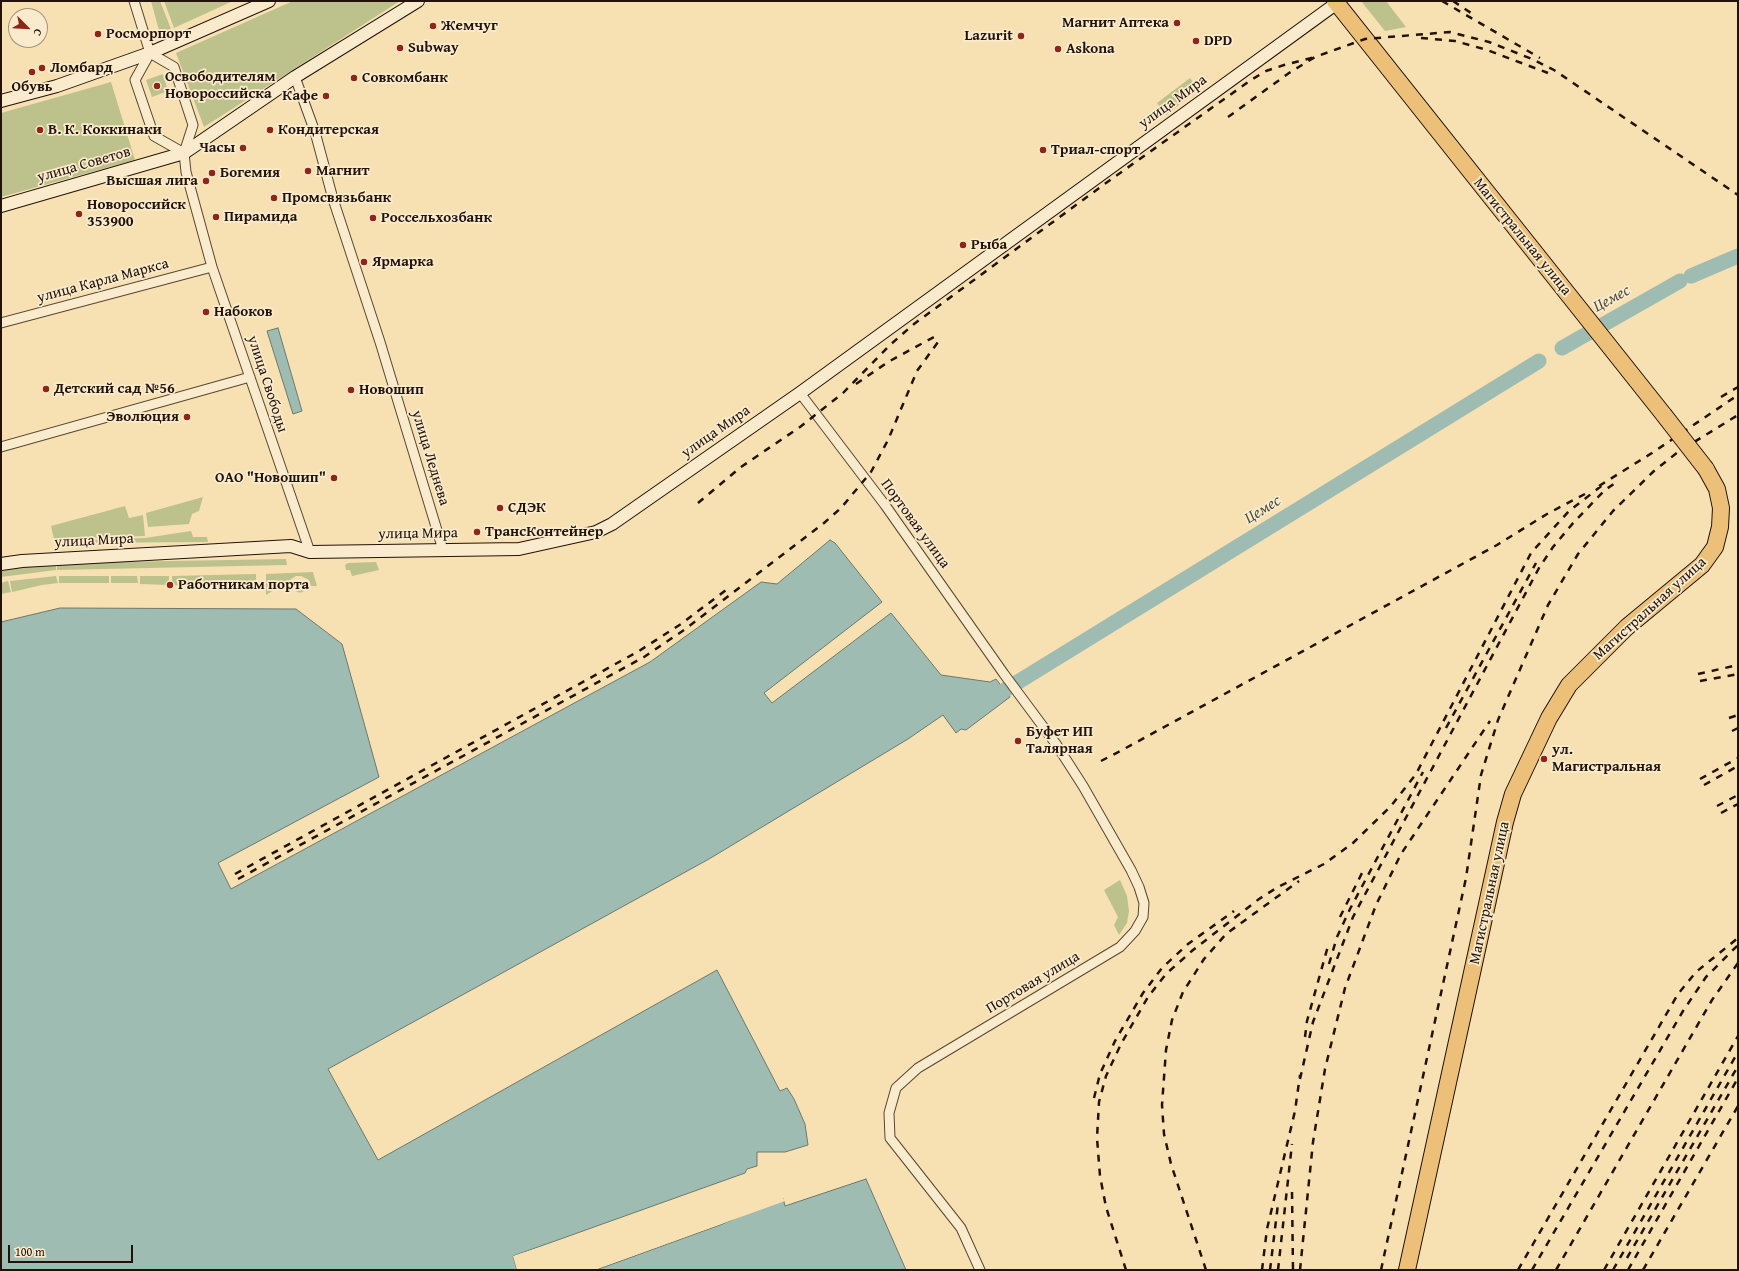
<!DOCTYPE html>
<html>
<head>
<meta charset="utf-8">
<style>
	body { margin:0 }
	#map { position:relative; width:1739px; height:1271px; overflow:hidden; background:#f7e0b2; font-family:"Gentium Book Plus",serif }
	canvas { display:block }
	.frame { position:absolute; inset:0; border:2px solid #231208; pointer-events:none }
	.north { position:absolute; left:8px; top:8px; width:40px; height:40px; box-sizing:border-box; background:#faebcd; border:1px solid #a4947e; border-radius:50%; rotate:114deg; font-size:11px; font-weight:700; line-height:16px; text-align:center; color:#231208 }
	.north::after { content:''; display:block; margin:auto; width:14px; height:18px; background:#8f2418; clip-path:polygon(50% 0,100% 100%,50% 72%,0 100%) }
	.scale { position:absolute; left:8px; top:1245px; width:125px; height:18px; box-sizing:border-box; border:2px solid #231208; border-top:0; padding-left:5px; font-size:12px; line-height:14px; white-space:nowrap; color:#231208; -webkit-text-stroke:3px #faebcd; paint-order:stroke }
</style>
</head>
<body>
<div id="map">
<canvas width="1739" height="1271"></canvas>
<div class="frame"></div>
<div class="north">С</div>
<div class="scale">100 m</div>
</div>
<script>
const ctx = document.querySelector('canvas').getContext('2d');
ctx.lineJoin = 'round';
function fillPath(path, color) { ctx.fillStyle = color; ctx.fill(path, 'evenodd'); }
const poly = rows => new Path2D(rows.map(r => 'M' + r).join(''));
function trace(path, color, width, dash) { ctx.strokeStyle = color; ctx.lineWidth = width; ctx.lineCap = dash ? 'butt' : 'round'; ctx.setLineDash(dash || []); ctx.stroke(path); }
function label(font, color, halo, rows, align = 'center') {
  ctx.font = font + ' "Gentium Book Plus",serif'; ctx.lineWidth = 3.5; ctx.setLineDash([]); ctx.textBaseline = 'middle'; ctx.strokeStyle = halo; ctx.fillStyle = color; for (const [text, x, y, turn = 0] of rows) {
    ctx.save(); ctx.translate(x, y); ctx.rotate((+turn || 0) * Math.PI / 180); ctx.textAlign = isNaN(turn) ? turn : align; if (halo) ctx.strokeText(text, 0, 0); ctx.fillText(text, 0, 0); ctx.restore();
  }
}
fillPath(poly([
	[151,1,160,1,171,29,160,34],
	[164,1,233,1,174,28],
	[293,1,400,1,204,127,176,53],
	[1361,1,1386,1,1406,27,1385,31],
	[163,74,168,91,152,97,146,80],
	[1190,78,1198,90,1166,115,1157,103],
	[111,82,135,160,1,197,1,113],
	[203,497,199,511,192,514,189,524,148,527,146,513],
	[125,506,129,518,143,515,145,536,54,539,51,526],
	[191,531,193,537,207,537,208,542,56,543,55,541,145,538],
	[286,559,287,565,57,570,57,563],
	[376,562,379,570,352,576,350,570,346,570,345,565,348,563],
	[56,564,56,570,1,577,1,568],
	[313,572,317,586,311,586,309,580,301,576,296,576,266,595,266,574],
	[256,574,256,587,172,585,172,576],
	[56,576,58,583,42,585,12,592,10,581],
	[59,576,109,576,109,583,59,583],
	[111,576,137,576,138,583,111,583],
	[140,576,169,576,169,585,140,584],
	[8,581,11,592,1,594,1,583],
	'294.5 587a5.5 5.5 0 1 1 11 0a5.5 5.5 0 1 1-11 0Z',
	[1120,880,1127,896,1129,911,1127,923,1119,935,1114,925,1118,917,1104,890]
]), '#bdc28c');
const water = poly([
	[278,328,302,411,293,414,267,331,278,328],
	[830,540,835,543,882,602,764,693,772,703,891,613,941,675,990,682,996,679,1010,697,966,730,961,729,956,733,943,715,908,739,709,859,328,1069,378,1160,717,970,780,1091,787,1088,794,1099,805,1124,808,1145,785,1152,757,1152,757,1166,747,1169,745,1173,513,1256,517,1270,1,1270,1,622,60,608,296,609,342,644,379,777,218,863,231,889,650,662,761,582,777,584,830,540],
	[866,1179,906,1270,596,1270,720,1225,783,1198,785,1206,866,1179]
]);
fillPath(water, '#9ebcb1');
trace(water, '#6d786d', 1);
fillPath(poly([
	[782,1196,785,1201,594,1270,718,1223,725,1213],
	[577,1235,515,1258,519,1270,517,1270,513,1256]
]), '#f7e0b2');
trace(poly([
	[1691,276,1738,256],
	[1562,348,1680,281],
	[1005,690,1539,361]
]), '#9ebcb1', 15);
const street = poly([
	[134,1,150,53,174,67,193,125,184,153,186,172,212,267,310,552],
	[150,53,135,80,154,136,184,153],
	[295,77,315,132,333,199,380,342,443,550],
	[1,323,212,267],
	[800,393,885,505,1004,674,1056,744,1083,786,1131,870,1139,887,1144,903,1143,917,1135,931,1120,947,918,1068,896,1088,889,1113,890,1138,961,1228,980,1270],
	[1,447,250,377]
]);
const secondary = poly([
	[1,101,57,86,150,53,269,1],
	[1,206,184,153,295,77,418,1],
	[1,564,22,561,291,546,310,552,519,549,596,532,612,524,800,393,1337,3]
]);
const highway = poly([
	[1335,1,1664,415],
	[1407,1270,1505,822,1513,794,1549,718,1569,685,1627,627,1702,565,1715,547,1720,527,1721,508,1717,489,1706,469]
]);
trace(street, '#584632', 11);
trace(secondary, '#231208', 14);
trace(highway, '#231208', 18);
trace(street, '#faebcd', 9);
trace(secondary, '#faebcd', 12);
trace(highway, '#ecc079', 16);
trace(poly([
	[1442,1,1540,58],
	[1453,1,1471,13],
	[1421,38,1455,41,1487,50,1548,73],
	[1228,117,1289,73,1315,57,1365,39,1450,32,1489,42,1532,59,1554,70,1738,195],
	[856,384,888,362,934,337],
	[1721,397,1738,387],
	[1599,486,1652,453,1738,395],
	[698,503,741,467,800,427,843,393,890,345,914,324,1106,183,1251,80,1266,71,1284,65,1315,57],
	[1698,674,1738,665],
	[1700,681,1738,674],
	[1729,718,1738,715],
	[1446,728,1536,563],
	[1732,731,1738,728],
	[1101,761,1124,749,1497,545,1547,514,1585,494],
	[1700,779,1738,758],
	[1704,785,1738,766],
	[1717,806,1738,795],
	[1721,813,1738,804],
	[235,874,639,651,681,624,726,590],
	[238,879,644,657,684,630,824,523,841,508,871,472,888,440,917,371,938,342],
	[1340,917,1365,867],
	[1329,964,1337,937,1350,909,1423,772],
	[1305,1037,1307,1021,1328,946],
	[1300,1079,1313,1022,1353,917,1539,568,1553,547,1574,522,1605,490,1618,481],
	[1094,1098,1100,1074,1115,1041,1143,993,1162,968,1188,944,1234,911],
	[1292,1192,1293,1270],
	[1627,1258,1738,1066],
	[1126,1270,1106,1207,1100,1176,1097,1138,1099,1102,1106,1076,1121,1044,1148,997,1166,974,1193,950,1259,899,1278,887,1324,864,1353,843,1391,806,1416,774,1531,553,1569,511,1604,484],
	[1206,1270,1171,1164,1164,1134,1162,1105,1166,1050,1172,1020,1183,992,1204,959,1226,934,1299,881],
	[1262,1270,1267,1229,1295,1111,1300,1075],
	[1270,1270,1278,1204],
	[1278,1270,1292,1144],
	[1300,1270,1313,1142,1325,1069,1345,988,1376,905,1401,854,1490,721],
	[1381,1270,1466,878,1481,775,1498,720,1548,605,1578,554,1613,511,1654,471,1678,452,1738,415],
	[1518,1270,1678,994,1696,972,1738,938],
	[1532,1270,1683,1011,1706,977,1738,945],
	[1556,1270,1712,1000,1738,963],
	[1604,1270,1738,1036],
	[1613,1270,1738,1052],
	[1628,1270,1738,1078],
	[1643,1270,1738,1106]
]), '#231208', 2.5, [7, 7]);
const highwayBridge = poly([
	[1664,415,1706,469]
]);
trace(highwayBridge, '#231208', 18, []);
trace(highwayBridge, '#ecc079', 16);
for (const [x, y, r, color] of [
	[1177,23,4,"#8f2418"],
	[433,26,4,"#8f2418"],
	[98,34,4,"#8f2418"],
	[1021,36,4,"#8f2418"],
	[1196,41,4,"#8f2418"],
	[400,48,4,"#8f2418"],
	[1058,49,4,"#8f2418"],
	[42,68,4,"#8f2418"],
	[32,72,4,"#8f2418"],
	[354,78,4,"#8f2418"],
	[157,86,4,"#8f2418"],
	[326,96,4,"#8f2418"],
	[40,130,4,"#8f2418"],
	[270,130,4,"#8f2418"],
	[243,148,4,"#8f2418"],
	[1043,150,4,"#8f2418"],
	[308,171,4,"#8f2418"],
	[212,173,4,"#8f2418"],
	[206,181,4,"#8f2418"],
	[274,198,4,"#8f2418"],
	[79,214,4,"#8f2418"],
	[216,217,4,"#8f2418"],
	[373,218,4,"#8f2418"],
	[963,245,4,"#8f2418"],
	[364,262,4,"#8f2418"],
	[206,312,4,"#8f2418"],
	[46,389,4,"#8f2418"],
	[351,390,4,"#8f2418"],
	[187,417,4,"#8f2418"],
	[334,478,4,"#8f2418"],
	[500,508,4,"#8f2418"],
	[477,532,4,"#8f2418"],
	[170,585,4,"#8f2418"],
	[1018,741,4,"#8f2418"],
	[1544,759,4,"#8f2418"]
]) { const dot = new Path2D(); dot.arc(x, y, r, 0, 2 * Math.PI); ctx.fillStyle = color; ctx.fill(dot); trace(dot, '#faebcd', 1.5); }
label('bold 15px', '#231208', '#faebcd', [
	["Магнит Аптека",1169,23,"right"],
	["Жемчуг",441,26],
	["Росморпорт",106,34],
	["Lazurit",1013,36,"right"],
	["DPD",1204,41],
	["Subway",408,48],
	["Askona",1066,49],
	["Ломбард",50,68],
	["Освободителям",165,77],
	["Новороссийска",165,94],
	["Совкомбанк",362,78],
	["Обувь",32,87,"center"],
	["Кафе",318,96,"right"],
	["В. К. Коккинаки",48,130],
	["Кондитерская",278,130],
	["Часы",235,148,"right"],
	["Триал-спорт",1051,150],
	["Магнит",316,171],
	["Богемия",220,173],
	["Высшая лига",198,181,"right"],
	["Промсвязьбанк",282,198],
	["Новороссийск",87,205],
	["353900",87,222],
	["Пирамида",224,217],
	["Россельхозбанк",381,218],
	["Рыба",971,245],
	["Ярмарка",372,262],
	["Набоков",214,312],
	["Детский сад №56",54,389],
	["Новошип",359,390],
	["Эволюция",179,417,"right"],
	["ОАО \"Новошип\"",326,478,"right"],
	["СДЭК",508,508],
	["ТрансКонтейнер",485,532],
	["Работникам порта",178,585],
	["Буфет ИП",1026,732],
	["Талярная",1026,749],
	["ул.",1552,750],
	["Магистральная",1552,767]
], 'left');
label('15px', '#231208', '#faebcd', [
	["улица Мира",1173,102,-36],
	["улица Советов",84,165,-16],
	["Магистральная улица",1522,237,51],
	["улица Карла Маркса",103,281,-15],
	["улица Свободы",267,384,72],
	["улица Мира",716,432,-35],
	["улица Леднева",430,458,73],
	["Портовая улица",915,524,54],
	["улица Мира",418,534,-1],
	["улица Мира",94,541,-3],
	["Магистральная улица",1650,609,-42],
	["Магистральная улица",1490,893,-78],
	["Портовая улица",1033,983,-31]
]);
label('italic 16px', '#4e4e43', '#faebcd', [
	["Цемес",1612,299,-29],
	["Цемес",1263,510,-32]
]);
</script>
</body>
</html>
